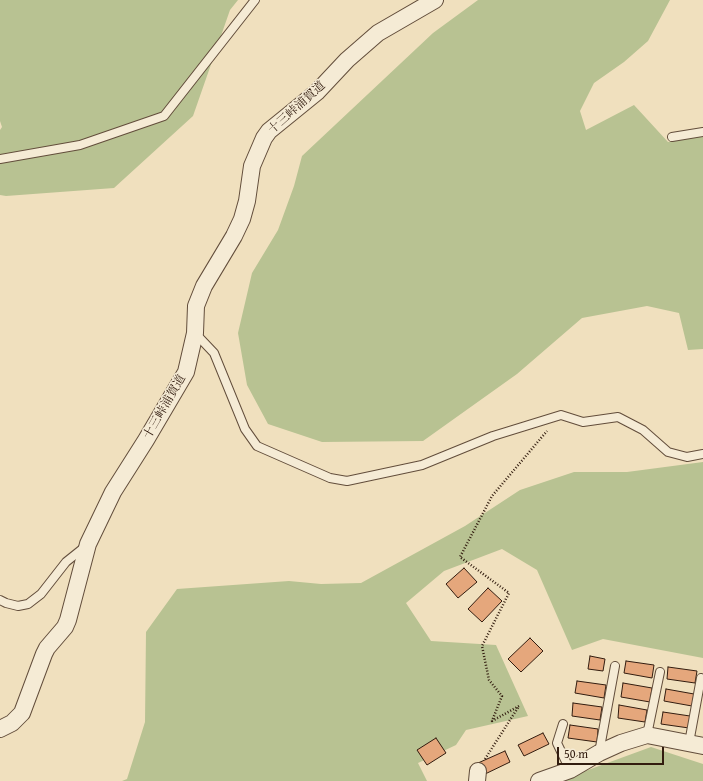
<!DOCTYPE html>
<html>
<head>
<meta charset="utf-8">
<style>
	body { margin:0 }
	#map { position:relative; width:703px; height:781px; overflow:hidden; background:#f0e0be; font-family:"Gentium Book Plus",serif }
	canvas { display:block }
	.scale { position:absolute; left:557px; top:747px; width:107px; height:18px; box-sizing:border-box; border:2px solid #321c0f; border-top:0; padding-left:5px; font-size:12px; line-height:14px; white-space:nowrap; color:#321c0f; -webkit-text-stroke:3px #f5ebd5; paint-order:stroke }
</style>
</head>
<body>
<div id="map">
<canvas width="703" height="781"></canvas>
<div class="scale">50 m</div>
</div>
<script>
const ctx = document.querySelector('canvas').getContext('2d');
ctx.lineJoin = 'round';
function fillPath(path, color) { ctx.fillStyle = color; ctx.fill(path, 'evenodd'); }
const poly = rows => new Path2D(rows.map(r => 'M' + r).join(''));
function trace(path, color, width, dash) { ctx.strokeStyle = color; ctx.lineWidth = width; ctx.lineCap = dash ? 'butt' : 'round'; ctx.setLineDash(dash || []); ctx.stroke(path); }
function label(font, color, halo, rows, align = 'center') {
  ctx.font = font + ' "Gentium Book Plus","Noto Serif JP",serif'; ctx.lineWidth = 3; ctx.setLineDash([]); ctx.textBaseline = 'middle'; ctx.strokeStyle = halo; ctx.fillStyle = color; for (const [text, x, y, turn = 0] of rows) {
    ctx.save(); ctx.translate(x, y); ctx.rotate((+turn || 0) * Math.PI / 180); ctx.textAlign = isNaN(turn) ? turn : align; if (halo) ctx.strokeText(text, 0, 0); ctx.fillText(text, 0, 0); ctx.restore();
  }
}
fillPath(poly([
	[0,0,238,0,230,10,193,116,114,188,6,196,0,195,0,130,2,127,0,121],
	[478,0,670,0,648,41,624,62,594,83,580,111,586,130,634,105,668,142,703,136,703,349,688,350,679,313,647,306,582,318,517,374,423,441,322,442,268,424,247,385,238,333,252,273,278,230,294,186,302,156,433,33],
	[703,462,703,658,603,639,572,650,537,570,502,549,444,571,406,603,431,641,496,645,528,716,466,730,456,745,418,763,427,781,122,781,127,779,145,722,146,632,177,589,289,581,321,584,361,583,465,526,520,490,574,472,627,472],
	[651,747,703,764,703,781,558,781]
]), '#b8c292');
const building = poly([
	[464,568,477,582,458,598,446,584,464,568],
	[488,588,502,601,482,622,468,609,488,588],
	[530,638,543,651,521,672,508,659,530,638],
	[590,656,605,659,603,671,588,669,590,656],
	[626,661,654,665,652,678,624,673,626,661],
	[668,667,697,671,695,683,667,679,668,667],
	[577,681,606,685,604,698,575,693,577,681],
	[623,683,652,688,650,702,621,697,623,683],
	[666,689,694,694,692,706,664,701,666,689],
	[573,703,602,707,600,720,572,716,573,703],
	[619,705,647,710,645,722,618,718,619,705],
	[663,712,690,716,689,728,661,724,663,712],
	[570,725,598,729,597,742,568,738,570,725],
	[543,733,549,744,524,756,518,745,543,733],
	[436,738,446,753,427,765,417,750,436,738],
	[505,751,510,762,483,775,478,763,505,751]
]);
fillPath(building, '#e5a77c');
trace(building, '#321c0f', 1);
const service = poly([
	[672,137,703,132],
	[0,159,80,145,164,116,255,0],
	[195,333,214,353,245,429,257,446,330,478,347,481,422,465,493,436,561,415,583,422,618,417,643,430,668,452,687,457,703,454],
	[0,600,6,603,18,606,28,604,41,594,66,562,86,546],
	[563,724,557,743,570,770],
	[647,735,660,672],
	[689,743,701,678],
	[599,753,615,666]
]);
const minor = poly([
	[0,729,12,723,22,713,44,654,47,648,65,627,68,620,88,544,113,492,146,440,186,372,195,333,196,306,204,286,234,236,242,219,247,201,252,166,264,138,269,131,317,92,347,60,378,33,435,0],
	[477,781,478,771],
	[539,781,570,770,599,753,621,743,647,735,703,746]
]);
trace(service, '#624d3b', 10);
trace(minor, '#624d3b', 18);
trace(poly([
	[485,759,519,706,492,721,502,696,489,680,482,646,509,593,460,557,492,496,547,431]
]), '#321c0f', 2.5, [1, 2]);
trace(service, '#f5ebd5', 8);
trace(minor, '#f5ebd5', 16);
label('12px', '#321c0f', '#f5ebd5', [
	["十三峠浦賀道",297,108,-42],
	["十三峠浦賀道",165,407,-60]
]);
</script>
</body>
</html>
